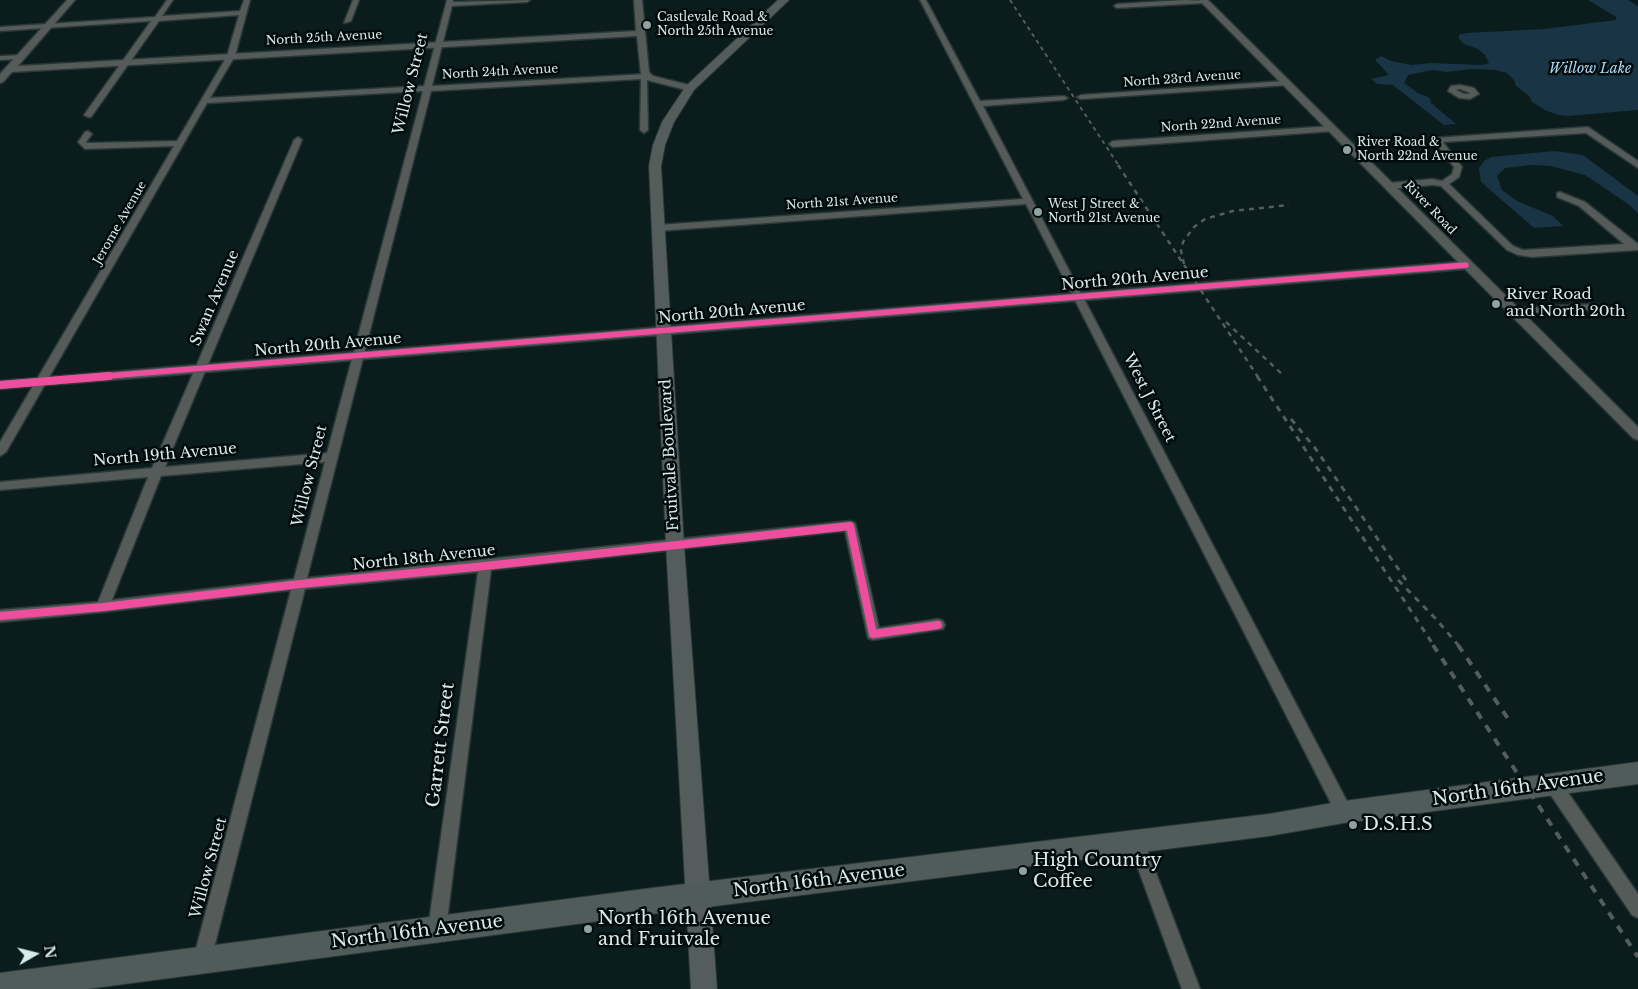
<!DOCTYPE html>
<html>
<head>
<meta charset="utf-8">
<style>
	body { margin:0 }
	#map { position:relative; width:1638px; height:989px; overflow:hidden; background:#0a1c1c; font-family:"Libre Baskerville",serif }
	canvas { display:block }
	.north { position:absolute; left:10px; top:929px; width:50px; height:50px; -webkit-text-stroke:4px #010b0b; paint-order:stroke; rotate:82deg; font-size:14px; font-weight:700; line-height:20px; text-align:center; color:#d8eae9 }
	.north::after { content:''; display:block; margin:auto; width:18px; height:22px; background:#d8eae9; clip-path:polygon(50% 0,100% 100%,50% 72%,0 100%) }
</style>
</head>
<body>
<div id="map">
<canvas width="1638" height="989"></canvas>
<div class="north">N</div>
</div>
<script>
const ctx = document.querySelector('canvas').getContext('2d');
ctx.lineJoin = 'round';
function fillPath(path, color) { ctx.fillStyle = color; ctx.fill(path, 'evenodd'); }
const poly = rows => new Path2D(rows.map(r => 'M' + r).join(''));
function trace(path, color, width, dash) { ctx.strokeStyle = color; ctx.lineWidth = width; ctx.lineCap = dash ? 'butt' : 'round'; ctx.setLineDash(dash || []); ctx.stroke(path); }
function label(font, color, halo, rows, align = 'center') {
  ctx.font = font + ' "Libre Baskerville",serif'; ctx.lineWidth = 5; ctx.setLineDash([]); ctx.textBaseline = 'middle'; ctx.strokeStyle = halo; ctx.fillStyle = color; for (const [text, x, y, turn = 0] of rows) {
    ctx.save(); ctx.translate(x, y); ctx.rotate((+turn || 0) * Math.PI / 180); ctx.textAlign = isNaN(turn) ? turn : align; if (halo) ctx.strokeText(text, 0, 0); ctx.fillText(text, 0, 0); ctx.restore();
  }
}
fillPath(poly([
	[1588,0,1628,0,1638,6,1638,110,1568,116,1558,115,1545,110,1532,102,1530,97,1516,86,1514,80,1507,73,1496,70,1471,69,1446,72,1433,70,1408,75,1404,83,1418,93,1430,98,1431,103,1456,124,1444,125,1393,85,1377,84,1371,79,1389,75,1375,60,1381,56,1391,61,1412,65,1430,63,1483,65,1489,63,1485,55,1478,49,1464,44,1459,39,1459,35,1466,33,1544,29,1616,20,1616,17],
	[1555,151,1583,155,1638,196,1638,213,1628,204,1585,175,1550,166,1532,165,1505,168,1497,176,1502,190,1517,201,1553,216,1563,226,1534,228,1481,182,1479,168,1484,161,1491,157]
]), '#183445');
const minor = poly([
	[167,0,173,0,162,16,240,11,244,0,250,0,235,56,210,98,424,86,447,0,453,0,453,2,530,0,527,2,452,6,432,86,646,74,650,76,647,81,648,130,644,133,640,130,641,79,431,91,307,578,850,521,855,523,856,526,879,628,938,619,943,621,945,625,943,629,873,640,868,638,845,531,491,570,446,929,443,935,437,938,431,935,428,929,478,572,305,589,211,960,208,966,202,969,196,966,193,960,291,590,103,612,0,622,0,610,98,602,148,477,0,490,0,482,152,468,294,140,298,137,302,140,165,467,327,453,423,91,207,103,6,452,0,456,0,442,174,146,85,149,78,142,85,132,88,131,92,134,86,142,87,143,177,141,227,56,239,15,159,21,91,117,88,117,84,115,151,21,0,31,0,27,155,17,167,0],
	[325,462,294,579,112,600,161,476,325,462],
	[353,0,359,0,351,21,344,23,353,0],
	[920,0,926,0,980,101,1064,96,1068,98,1064,100,983,106,1350,807,1352,812,1350,817,1344,819,1338,817,1026,204,658,231,653,228,658,225,1023,199,920,0],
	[1185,0,1207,1,1204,3,1117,8,1114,6,1117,4,1185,0],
	[24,55,25,57,21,59,0,60,0,56,24,55],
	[1285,81,1289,83,1288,85,1081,99,1077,97,1081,95,1285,81],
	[1460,85,1474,88,1479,94,1470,99,1459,98,1448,91,1451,86,1460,85],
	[1460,89,1468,92,1470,94,1464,94,1456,90,1460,89],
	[1331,126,1335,129,1334,131,1113,147,1109,144,1113,141,1331,126],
	[1588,127,1638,161,1638,168,1586,133,1443,142,1462,167,1459,177,1449,184,1513,246,1523,250,1624,244,1579,206,1557,197,1557,193,1560,192,1585,202,1638,244,1638,250,1532,257,1518,255,1507,250,1441,186,1432,185,1389,189,1385,186,1389,183,1432,179,1442,181,1452,174,1454,167,1433,140,1434,138,1588,127],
	[1596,304,1601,307,1600,309,1513,314,1508,311,1513,308,1596,304],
	[1552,776,1558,778,1638,894,1638,918,1632,915,1546,788,1544,783,1546,778,1552,776],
	[1136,833,1142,835,1144,841,1200,989,1182,989,1128,841,1130,835,1136,833]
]);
const tertiary = poly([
	[67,0,75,0,18,66,636,31,634,0,642,0,649,72,653,76,693,86,695,88,690,91,647,80,641,75,637,36,12,72,3,82,0,83,0,74,67,0],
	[1199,0,1208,0,1638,427,1638,440,1633,438,1465,269,0,389,0,381,1458,262,1199,0]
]);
const secondary = poly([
	[778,0,789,0,694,90,674,122,665,145,661,166,684,545,717,989,691,989,666,545,649,166,653,145,662,122,686,86,778,0]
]);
const primary = poly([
	[1638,762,1638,784,1344,823,1269,836,652,914,87,989,0,989,0,973,652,888,1269,814,1344,801,1638,762]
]);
trace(minor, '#293737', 3);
trace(tertiary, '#293737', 3);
trace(secondary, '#293737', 2);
trace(primary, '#293737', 2);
fillPath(minor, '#545b59');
fillPath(tertiary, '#545b59');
fillPath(secondary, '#545d5c');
fillPath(primary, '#505c59');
trace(poly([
	[1010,0,1119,166]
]), '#525d5c', 2, [4, 4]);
trace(poly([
	[1118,165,1258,377],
	[1184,264,1181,251,1183,242,1194,227,1205,219,1233,211,1289,205],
	[1226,322,1283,375]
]), '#525d5c', 2.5, [5, 5]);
trace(poly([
	[1257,376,1434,646],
	[1291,419,1315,448,1408,583],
	[1398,580,1435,618,1459,646]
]), '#525d5c', 3, [6, 6]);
trace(poly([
	[1433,645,1638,957],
	[1458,645,1511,723]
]), '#525d5c', 4, [8, 8]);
trace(poly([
	[94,377,1466,265]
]), '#ef4d9e', 5.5);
trace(poly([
	[0,385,109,376],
	[0,616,103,607,300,584,485,566,850,526,873,634,938,625]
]), '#ef4d9e', 8);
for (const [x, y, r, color] of [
	[647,25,5,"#90a2a1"],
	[1347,150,5,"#90a2a1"],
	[1038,212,5,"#90a2a1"],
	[1496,304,5,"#90a2a1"],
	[1353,825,5,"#90a2a1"],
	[1023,871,5,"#90a2a1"],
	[588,929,5,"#90a2a1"]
]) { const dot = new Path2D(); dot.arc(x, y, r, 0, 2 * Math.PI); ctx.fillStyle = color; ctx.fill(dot); trace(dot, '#010b0b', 2); }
label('12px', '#d8eae9', '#010b0b', [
	["Castlevale Road &",657,18],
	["North 25th Avenue",657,32],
	["River Road &",1357,143],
	["North 22nd Avenue",1357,157],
	["West J Street &",1048,205],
	["North 21st Avenue",1048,219]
], 'left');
label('12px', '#d8eae9', '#010b0b', [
	["North 25th Avenue",324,38,-3],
	["North 24th Avenue",500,72,-3],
	["North 23rd Avenue",1182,79,-4],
	["North 22nd Avenue",1221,124,-4],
	["North 21st Avenue",842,202,-4],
	["River Road",1430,208,46],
	["Jerome Avenue",120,223,-60]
]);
label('italic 14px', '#acd8f7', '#010b0b', [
	["Willow Lake",1590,69]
]);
label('15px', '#d8eae9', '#010b0b', [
	["Willow Street",411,84,-76],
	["North 20th Avenue",1135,279,-5],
	["Swan Avenue",215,298,-67],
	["North 20th Avenue",732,312,-5],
	["North 20th Avenue",328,345,-5],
	["West J Street",1149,398,63],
	["North 19th Avenue",165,455,-5],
	["Fruitvale Boulevard",670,455,-93],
	["Willow Street",310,476,-76],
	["North 18th Avenue",424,558,-6],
	["Willow Street",209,868,-75]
]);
label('15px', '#d8eae9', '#010b0b', [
	["River Road",1506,295],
	["and North 20th",1506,312]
], 'left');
label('18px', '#d8eae9', '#010b0b', [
	["Garrett Street",441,745,-83],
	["North 16th Avenue",1518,788,-8],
	["North 16th Avenue",819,881,-7],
	["North 16th Avenue",417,932,-7]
]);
label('18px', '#d8eae9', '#010b0b', [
	["D.S.H.S",1363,825],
	["High Country",1033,861],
	["Coffee",1033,882],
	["North 16th Avenue",598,919],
	["and Fruitvale",598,940]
], 'left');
</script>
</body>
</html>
